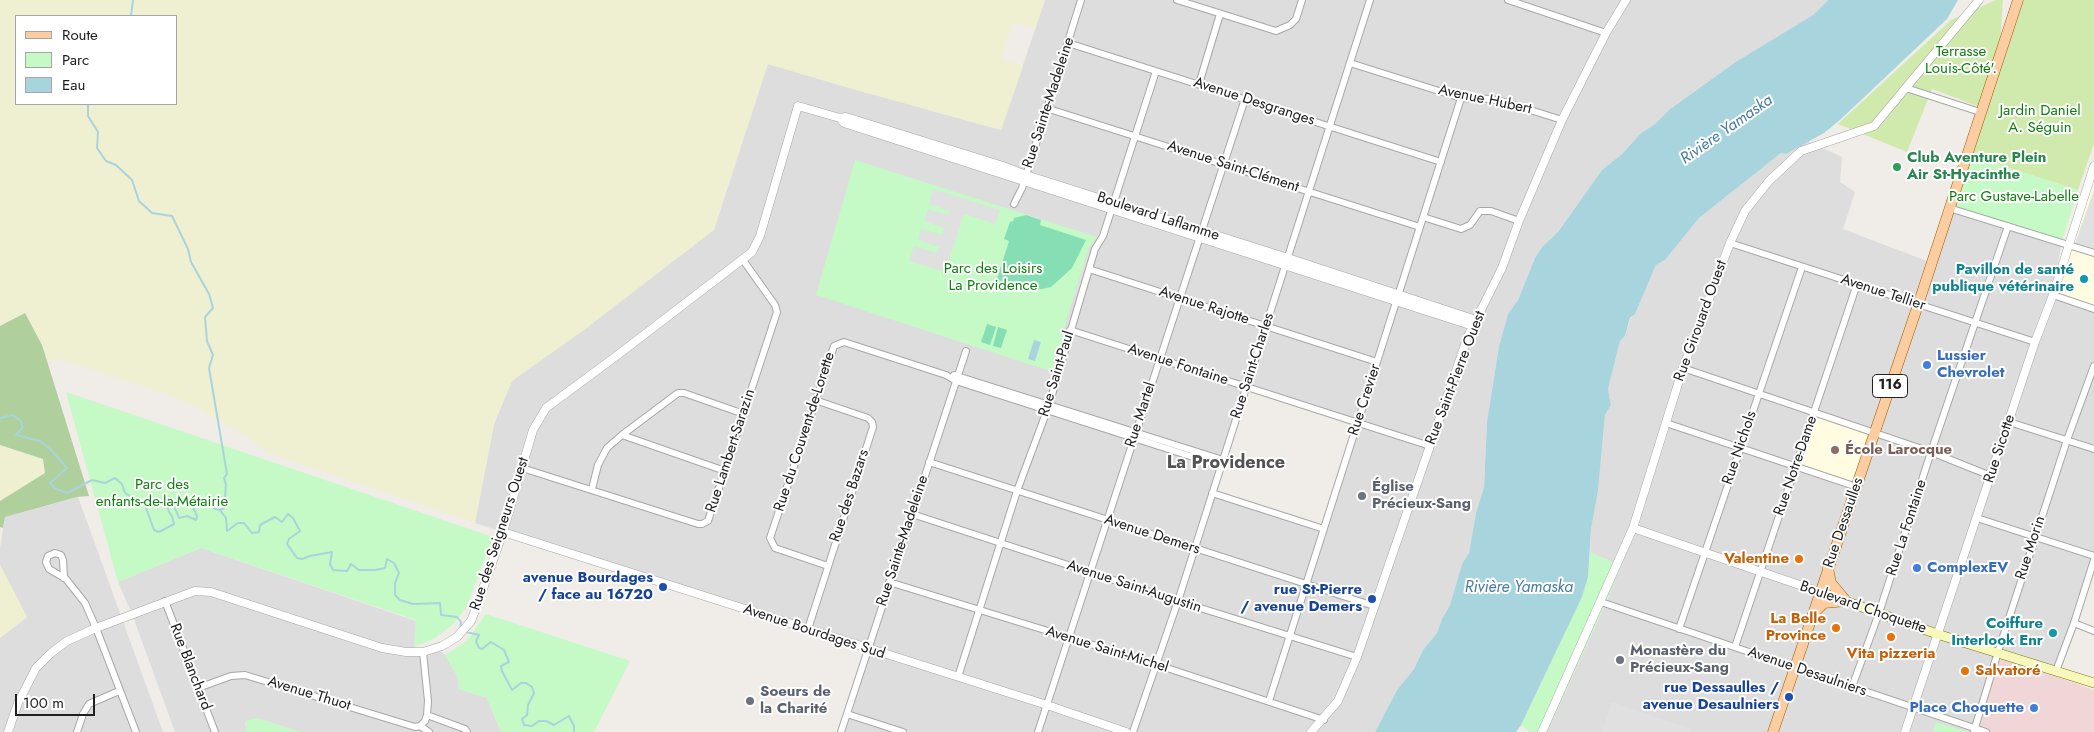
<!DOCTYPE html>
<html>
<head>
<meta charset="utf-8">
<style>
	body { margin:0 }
	#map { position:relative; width:2094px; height:732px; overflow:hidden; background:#f0ece7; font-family:Jost,sans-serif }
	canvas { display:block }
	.legend { position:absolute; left:15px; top:15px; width:162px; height:90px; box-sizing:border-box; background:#fff; border:1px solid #a6a6a6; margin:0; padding:6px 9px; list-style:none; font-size:15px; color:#202020 }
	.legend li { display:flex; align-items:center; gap:10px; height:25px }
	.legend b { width:25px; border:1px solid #a6a6a6 }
	.scale { position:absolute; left:15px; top:694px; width:80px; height:22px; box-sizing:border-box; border:2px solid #202020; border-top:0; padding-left:6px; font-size:15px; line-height:18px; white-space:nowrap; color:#202020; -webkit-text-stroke:4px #fff; paint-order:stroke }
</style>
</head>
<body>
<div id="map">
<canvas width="2094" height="732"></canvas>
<ul class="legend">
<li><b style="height:6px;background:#fbcda1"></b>Route</li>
<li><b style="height:14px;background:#c5f9c5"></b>Parc</li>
<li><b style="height:14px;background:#a8d5dd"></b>Eau</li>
</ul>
<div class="scale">100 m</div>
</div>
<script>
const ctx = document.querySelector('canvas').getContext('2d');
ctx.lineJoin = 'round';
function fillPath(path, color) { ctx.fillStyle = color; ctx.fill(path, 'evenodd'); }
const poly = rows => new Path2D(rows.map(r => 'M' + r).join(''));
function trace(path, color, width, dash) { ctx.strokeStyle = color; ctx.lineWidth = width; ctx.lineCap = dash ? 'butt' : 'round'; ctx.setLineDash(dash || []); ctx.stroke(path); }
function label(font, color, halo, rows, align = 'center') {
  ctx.font = font + ' Jost,sans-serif'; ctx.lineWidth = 4; ctx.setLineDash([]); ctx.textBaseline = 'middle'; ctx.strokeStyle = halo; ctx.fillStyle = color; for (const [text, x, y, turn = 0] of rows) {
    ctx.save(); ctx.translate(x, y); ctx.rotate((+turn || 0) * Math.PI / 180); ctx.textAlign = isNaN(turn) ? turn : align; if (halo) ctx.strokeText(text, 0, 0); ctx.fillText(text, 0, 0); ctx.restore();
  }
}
fillPath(poly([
	[1045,0,1828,0,1813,15,1734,63,1669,110,1655,124,1640,134,1622,154,1602,170,1558,232,1542,247,1535,258,1518,300,1508,314,1499,346,1487,422,1484,489,1476,513,1469,553,1462,564,1450,605,1442,619,1437,633,1423,650,1414,669,1397,690,1375,732,845,732,871,651,475,523,494,424,512,381,768,64,846,87,1001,130],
	[1247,387,1358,422,1324,533,1212,496],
	[1807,141,1842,157,1840,182,1855,192,1843,229,1932,263,1955,206,2062,240,2052,296,2094,310,2094,566,2059,671,1999,652,1987,732,1547,732,1606,603,1620,566,1590,552,1591,529,1598,491,1605,415,1611,405,1608,389,1620,341,1625,336,1631,318,1635,314,1656,265,1665,260,1699,218,1781,153,1786,154],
	[78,497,163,732,0,732,0,638,27,617,0,565,0,548,5,517],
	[201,548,416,621,414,652,437,648,445,655,458,677,459,689,487,698,501,732,300,732,257,718,245,722,247,732,175,732,132,614,118,582]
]), '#dedddd');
fillPath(poly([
	[1997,656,2094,690,2094,732,1987,732,1975,728]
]), '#f1d6d7');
fillPath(poly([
	[2094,166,2094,309,2053,295],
	[1813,413,1874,434,1857,487,1795,467]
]), '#fffce1');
fillPath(poly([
	[0,0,1045,0,1035,29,1013,22,1001,59,1023,66,1001,130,846,87,768,64,714,230,584,330,512,381,494,424,475,523,268,453,249,437,188,403,164,393,61,359,46,360,42,345,25,313,0,326],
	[16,16,176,16,176,104,16,104],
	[0,445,43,459,46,473,0,501],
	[0,565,27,617,0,638]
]), '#efefd2');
fillPath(poly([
	[1996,0,2003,0,1998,74,1980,107,1932,89,1907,152,1838,124,1951,20],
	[2024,0,2094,0,2094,143,2078,190,1972,156]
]), '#d0eaad');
fillPath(poly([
	[25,313,42,345,89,496,77,497,5,517,3,528,0,527,0,501,45,473,43,459,0,445,0,326]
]), '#afcf9c');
fillPath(poly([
	[1972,156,2078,190,2062,240,1955,206],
	[855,160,1097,237,1089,248,1064,328,1062,345,1053,372,816,295],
	[66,392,493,537,466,608,452,625,435,638,414,647,416,620,201,548,118,582],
	[1590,552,1621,566,1606,603,1547,732,1530,732,1521,725,1582,597,1588,577],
	[486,614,630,661,594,732,501,732,487,698,459,689,458,677,445,655,467,641],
	[257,718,300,732,247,732,245,721],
	[1936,722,1968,732,1933,732]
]), '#c5f9c5');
fillPath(poly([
	[1026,215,1041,220,1040,225,1086,240,1072,268,1051,287,1027,292,994,288,1009,241,1004,239,1010,222,1013,221,1014,218],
	[987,324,996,327,990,345,981,342],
	[998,327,1007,330,1001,348,993,346]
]), '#86deb5');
fillPath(poly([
	[933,189,1000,210,995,224,964,214,945,272,909,261,914,246,937,253,939,247,918,240,921,229,942,235,944,228,924,221,928,209,948,215,950,211,929,204],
	[2094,190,2094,253,2074,246],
	[1089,248,1093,250,1079,295,1074,296],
	[1612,702,1691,729,1690,732,1602,732]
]), '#e0e0e0');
fillPath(poly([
	[1828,0,1958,0,1947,19,1841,119,1824,133,1786,154,1781,153,1699,218,1665,260,1656,265,1635,314,1630,318,1625,336,1620,341,1608,389,1611,405,1605,415,1598,491,1591,529,1588,577,1582,597,1521,725,1516,732,1375,732,1397,690,1414,669,1423,650,1437,633,1442,619,1450,605,1462,564,1469,553,1476,513,1484,488,1487,422,1499,346,1508,314,1518,300,1535,258,1542,247,1558,232,1602,170,1622,154,1640,134,1655,124,1669,110,1734,63,1813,15],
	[1034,340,1041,342,1035,361,1028,359]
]), '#a8d5dd');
trace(poly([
	[131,16,133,0],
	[88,104,88,116,98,132,97,148,106,161,116,165,132,180,139,201,152,213,172,216,188,249,191,262,209,294,213,308,205,317,207,341,213,355,209,368,227,474,224,478,226,485,224,508,220,510],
	[0,418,13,415,21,421,23,427,16,435,40,441,51,450,67,468,50,483,54,488,67,493,92,480,105,483,115,478,122,484,125,493,145,505,154,530,159,532,174,524,172,516,169,512,167,506,173,503,179,518,187,516,196,520,197,516,193,507,196,500,209,504,215,509,220,510,226,518,227,531,238,523,244,523,252,533,259,532,260,525,275,517,282,522,288,514,293,518,300,531,289,539,287,544,297,558,302,559,310,556,332,552,330,564,333,570,347,571,351,564,359,570,375,570,385,568,387,559,394,563,399,573,395,583,395,595,400,600,413,604,440,603,441,615,457,617,461,622,460,629],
	[466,632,479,635,476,641,479,648,482,649,491,642,504,650,509,662,501,666,502,671,512,690,521,683,526,683,532,687,534,693,528,705,527,715,522,719,524,725,532,726,539,721,546,721,554,725,569,716,574,726,574,732]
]), '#a8d5dd', 2);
const minor = poly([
	[1177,0,1276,31,1290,25,1296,19,1302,0],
	[1508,0,1606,33],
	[1068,43,1441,162],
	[1350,63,1461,98,1491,99,1508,103,1562,120],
	[1199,84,1220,14],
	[1906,88,1980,112],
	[1046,108,1420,227],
	[1014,204,1022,188,1081,0],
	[1949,208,2094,253],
	[1423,217,1461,229,1470,225,1480,211,1491,211,1519,221],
	[1730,243,2035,342],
	[1089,269,1377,362],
	[2053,295,2094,309],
	[1070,330,1430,446],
	[1683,368,1931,452,1991,476],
	[954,375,1223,460],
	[2009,422,2094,449],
	[1666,423,1857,487],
	[622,435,725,471],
	[929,462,1374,606],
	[522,468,698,524,702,524,708,521,777,312,775,305,743,260],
	[592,489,598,465,607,448,622,435,678,393,684,393,744,414],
	[1212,493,1324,529],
	[912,514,1178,601,1357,657],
	[1977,518,2094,556],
	[828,566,775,548,770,538,834,346,844,342,946,375,956,381,1221,466],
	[64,578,63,560,61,555,55,553,48,556,46,562,49,569,66,579,85,603,96,628,136,732],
	[889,582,1155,664,1324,720],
	[165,601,215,732],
	[1601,602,1986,732],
	[2074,623,2094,631],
	[808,629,873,427,872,422,868,418,815,400],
	[1679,629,1802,267],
	[1735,647,1857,284],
	[2056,671,2074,623,2094,560],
	[958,677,1017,491,1049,405,1089,269,1095,249,1103,236,1156,71],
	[1852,687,1879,613,1931,452,2008,226],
	[198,688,231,676,245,675,415,727,420,726,425,721,427,715,428,701,423,652],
	[1269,701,1461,98],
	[847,714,903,732],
	[427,715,465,729,467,732],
	[420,726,429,732],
	[1974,731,1998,652,2067,440,2094,366],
	[77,732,83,714,89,704,119,691],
	[841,732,966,351],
	[1038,732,1245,99],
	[1133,732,1178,601,1370,0]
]);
const tertiary = poly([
	[840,118,844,123,1473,326],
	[1633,528,1820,592],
	[503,532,1047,705,1126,732],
	[8,732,18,703,36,668,51,653,67,641,96,628,195,591,211,592,382,648,406,652,423,652,442,646,457,637,471,621,478,603,503,532,533,430,546,408,615,357,752,252,760,236,798,106,840,118,846,117,1003,166,1026,175,1288,258,1476,320],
	[1311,732,1338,701,1357,657,1468,336,1502,268,1519,221,1562,120,1606,33,1626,0],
	[1542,732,1633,528,1683,368,1730,243,1745,211,1769,181,1801,151,1874,126,1979,0],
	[1905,732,2035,342,2053,295,2094,166]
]);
const secondary = poly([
	[1820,592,1937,634,2094,683]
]);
const primary = poly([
	[1828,568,1831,583,1846,601],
	[1814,613,1824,603,1846,601],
	[1773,732,1918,305,2018,0]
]);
trace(minor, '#a7a7a7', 8);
trace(tertiary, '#a7a7a7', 9);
trace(secondary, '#757806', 10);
trace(primary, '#9b5c01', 11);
trace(minor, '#fff', 6);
trace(tertiary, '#fff', 8);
trace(secondary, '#f9f8bc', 9);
trace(primary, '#fbcda1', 10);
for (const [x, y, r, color] of [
	[1897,167,5,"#2e9e5b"],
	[2084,279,5,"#0f9aa8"],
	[1927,365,5,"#3f7fe0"],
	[1835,450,5,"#8d6e63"],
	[1362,496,5,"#6b7280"],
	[1799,559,5,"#e8710a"],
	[1917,568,5,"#3f7fe0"],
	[663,587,5,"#1a4fb4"],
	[1372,599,5,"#1a4fb4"],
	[1836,628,5,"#e8710a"],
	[2053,633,5,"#0f9aa8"],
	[1891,637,5,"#e8710a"],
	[1620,660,5,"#6b7280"],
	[1965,671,5,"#e8710a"],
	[1789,697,5,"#1a4fb4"],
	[750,701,5,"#6b7280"],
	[2034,708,5,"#3f7fe0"]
]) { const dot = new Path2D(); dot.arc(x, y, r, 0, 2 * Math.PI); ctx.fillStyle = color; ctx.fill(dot); trace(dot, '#fff', 2); }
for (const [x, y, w] of [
	[1890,386,35]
]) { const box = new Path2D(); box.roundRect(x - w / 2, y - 11.5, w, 23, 4); ctx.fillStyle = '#fff'; ctx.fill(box); trace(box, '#202020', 1); }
label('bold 14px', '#202020', null, [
	["116",1890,386]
]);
label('15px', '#0d7f0d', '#fff', [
	["Terrasse",1961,52],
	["Louis-Côté'.",1961,69],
	["Jardin Daniel",2040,111],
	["A. Séguin",2040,128],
	["Parc Gustave-Labelle",2014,197],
	["Parc des Loisirs",993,269],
	["La Providence",993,286],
	["Parc des",162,485],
	["enfants-de-la-Métairie",162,502]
]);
label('15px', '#202020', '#fff', [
	["Avenue Hubert",1485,100,12],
	["Avenue Desgranges",1254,102,18],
	["Rue Sainte-Madeleine",1049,103,-72],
	["Avenue Saint-Clément",1233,167,18],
	["Boulevard Laflamme",1158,217,18],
	["Avenue Tellier",1883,293,18],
	["Avenue Rajotte",1204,306,18],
	["Rue Girouard Ouest",1701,321,-70],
	["Avenue Fontaine",1178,365,18],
	["Rue Saint-Charles",1253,366,-72],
	["Rue Saint-Paul",1057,374,-73],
	["Rue Saint-Pierre Ouest",1456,378,-69],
	["Rue Crevier",1365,400,-72],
	["Rue Martel",1141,415,-72],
	["Rue du Couvent-de-Lorette",805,432,-72],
	["Rue Nichols",1740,448,-71],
	["Rue Sicotte",2000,449,-72],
	["Rue Lambert-Sarazin",731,451,-72],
	["Rue Notre-Dame",1796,466,-71],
	["Rue des Bazars",850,496,-72],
	["Rue Dessaulles",1844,523,-71],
	["Rue La Fontaine",1907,528,-72],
	["Rue des Seigneurs Ouest",500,534,-72],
	["Avenue Demers",1152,535,18],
	["Rue Sainte-Madeleine",903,541,-72],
	["Rue Morin",2031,548,-72],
	["Avenue Saint-Augustin",1134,587,18],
	["Boulevard Choquette",1863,608,19],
	["Avenue Bourdages Sud",814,632,18],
	["Avenue Saint-Michel",1107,650,17],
	["Rue Blanchard",190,667,69],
	["Avenue Desaulniers",1807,672,19],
	["Avenue Thuot",309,694,17]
]);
label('bold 15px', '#27864d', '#fff', [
	["Club Aventure Plein",1907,158],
	["Air St-Hyacinthe",1907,175]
], 'left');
label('bold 15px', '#0d838f', '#fff', [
	["Pavillon de santé",2074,270],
	["publique vétérinaire",2074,287],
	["Coiffure",2043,624],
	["Interlook Enr",2043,641]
], 'right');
label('bold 15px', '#366cbe', '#fff', [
	["Lussier",1937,356],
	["Chevrolet",1937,373],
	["ComplexEV",1927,568],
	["Place Choquette",2024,708,"right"]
], 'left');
label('bold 15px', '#785e54', '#fff', [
	["École Larocque",1845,450]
], 'left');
label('bold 15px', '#5b616d', '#fff', [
	["Église",1372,487],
	["Précieux-Sang",1372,504],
	["Monastère du",1630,651],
	["Précieux-Sang",1630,668],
	["Soeurs de",760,692],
	["la Charité",760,709]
], 'left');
label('bold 15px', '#c56008', '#fff', [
	["Valentine",1789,559],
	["La Belle",1826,619],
	["Province",1826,636],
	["Vita pizzeria",1891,654,"center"],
	["Salvatoré",1975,671,"left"]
], 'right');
label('bold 15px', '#164399', '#fff', [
	["avenue Bourdages",653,578],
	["/ face au 16720",653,595],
	["rue St-Pierre",1362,590],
	["/ avenue Demers",1362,607],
	["rue Dessaulles /",1779,688],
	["avenue Desaulniers",1779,705]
], 'right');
label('italic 16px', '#467aa0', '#fff', [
	["Rivière Yamaska",1727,130,-35],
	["Rivière Yamaska",1519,588]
]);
label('bold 18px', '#535353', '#fff', [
	["La Providence",1226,464]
]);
</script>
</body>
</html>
